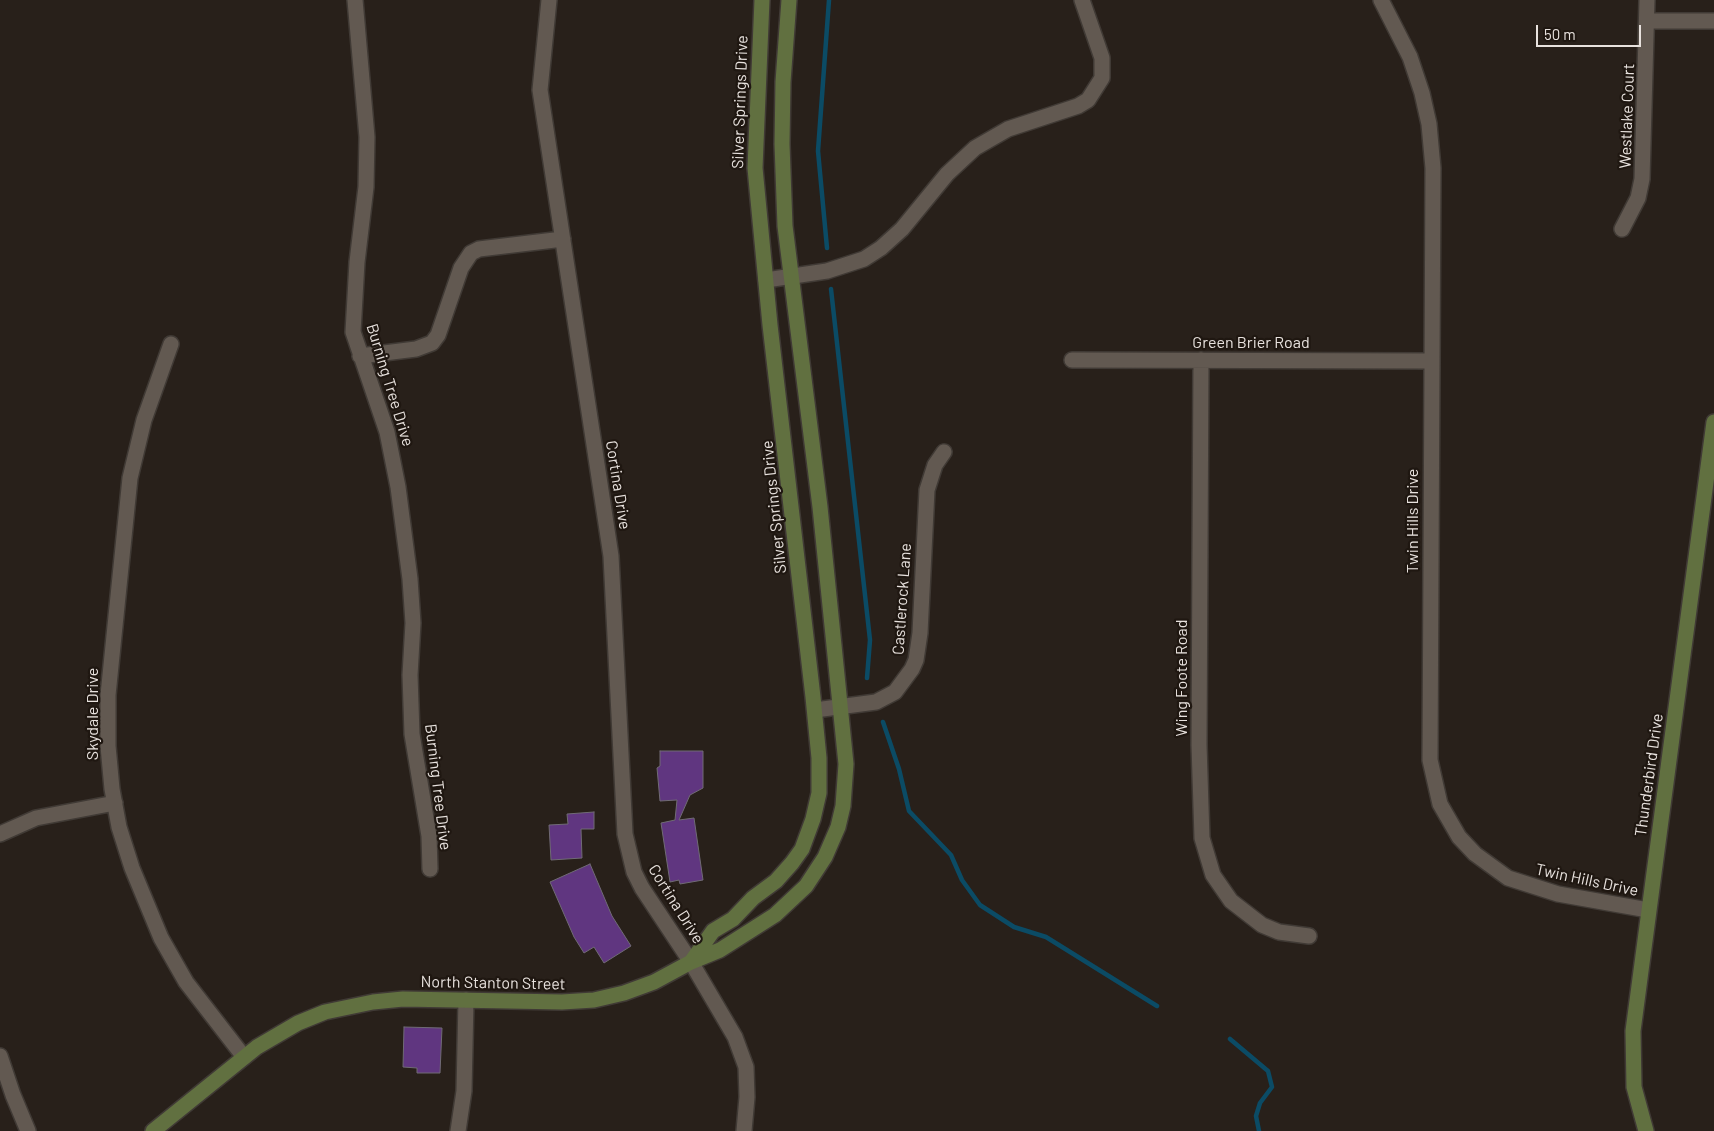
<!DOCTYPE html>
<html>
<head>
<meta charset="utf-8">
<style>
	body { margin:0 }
	#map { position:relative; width:1714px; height:1131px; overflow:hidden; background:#28201a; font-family:Barlow,sans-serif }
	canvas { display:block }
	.scale { position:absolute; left:1536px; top:25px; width:105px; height:22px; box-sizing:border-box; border:2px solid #e8e2de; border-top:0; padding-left:6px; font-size:15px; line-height:18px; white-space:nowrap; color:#e8e2de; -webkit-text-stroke:4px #1f1711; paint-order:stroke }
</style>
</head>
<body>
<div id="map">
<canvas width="1714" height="1131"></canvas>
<div class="scale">50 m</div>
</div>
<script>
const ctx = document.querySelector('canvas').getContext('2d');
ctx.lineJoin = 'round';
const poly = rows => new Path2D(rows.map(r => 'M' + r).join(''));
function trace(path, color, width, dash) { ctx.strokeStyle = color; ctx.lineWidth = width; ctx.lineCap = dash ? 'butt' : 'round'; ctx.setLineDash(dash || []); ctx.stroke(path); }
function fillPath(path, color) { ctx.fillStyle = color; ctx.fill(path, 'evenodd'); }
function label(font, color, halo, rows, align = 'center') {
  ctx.font = font + ' Barlow,sans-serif'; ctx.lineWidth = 4.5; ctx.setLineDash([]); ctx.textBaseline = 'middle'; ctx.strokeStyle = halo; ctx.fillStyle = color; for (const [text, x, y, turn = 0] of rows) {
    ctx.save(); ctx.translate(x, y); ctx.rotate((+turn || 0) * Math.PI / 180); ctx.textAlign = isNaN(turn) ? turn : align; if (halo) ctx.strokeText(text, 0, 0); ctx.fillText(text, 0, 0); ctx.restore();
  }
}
trace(poly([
	[827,248,818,151,829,0],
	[831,289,870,640,867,678],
	[883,722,899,769,909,811,951,855,962,880,980,905,1014,927,1046,937,1157,1006],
	[1230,1039,1268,1071,1272,1087,1260,1103,1256,1116,1259,1131]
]), '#0b4b65', 4.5);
const building = poly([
	[660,751,703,751,703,788,690,795,679,820,694,818,703,880,680,884,679,880,670,882,661,823,675,820,677,800,660,801,657,768,660,766,660,751],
	[594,812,594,829,581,829,582,858,551,860,549,825,568,824,567,814,594,812],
	[590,864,612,916,631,946,604,963,594,947,584,953,574,937,550,882,590,864],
	[404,1027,442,1028,440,1073,417,1073,417,1068,403,1067,404,1027]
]);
fillPath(building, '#603680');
trace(building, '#706b75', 1);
const street = poly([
	[355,0,367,137,366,187,357,262,353,332,387,432,398,487,410,579,413,623,410,675,412,734,429,836,430,869],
	[549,0,540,90,611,556,625,834,634,872,642,888,691,962,735,1037,746,1067,747,1097,744,1131],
	[1381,0,1410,57,1422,93,1429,124,1433,168,1430,760,1440,804,1459,837,1475,854,1508,878,1558,894,1648,910],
	[1647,21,1714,21],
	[1622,229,1638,198,1642,179,1647,0],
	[766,280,827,271,864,259,881,248,902,229,947,174,975,148,1008,129,1078,106,1088,100,1102,78,1102,58,1082,0],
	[171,344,144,420,130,478,108,695,108,746,112,789,119,827,132,868,161,938,186,982,244,1057],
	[360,356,416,349,432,343,438,335,461,268,471,253,479,249,563,239],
	[1072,360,1431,361],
	[1201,360,1199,745,1202,838,1213,875,1231,901,1262,925,1279,932,1309,936],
	[815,710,876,702,895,692,912,669,916,660,920,633,927,490,935,465,944,452],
	[0,834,36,818,115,803],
	[0,1056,13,1095,28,1131],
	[458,1131,464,1091,466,1000]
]);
const secondary = poly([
	[691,962,713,931,733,919,753,898,776,881,792,863,802,849,813,819,819,793,819,758,813,697,770,325,755,168,762,0],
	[153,1131,257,1047,298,1023,325,1012,373,1002,403,999,562,1002,594,1000,624,993,654,982,691,962,720,950,775,915,806,886,825,857,838,827,843,806,846,764,820,507,785,226,782,144,783,82,789,0],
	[1646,1131,1634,1087,1633,1031,1714,422]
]);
trace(street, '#403a35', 18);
trace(secondary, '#403a35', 18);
trace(street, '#625951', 15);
trace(secondary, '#617040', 15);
label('16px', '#e8e2de', '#1f1711', [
	["Silver Springs Drive",740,102,-88],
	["Westlake Court",1627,116,-88],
	["Green Brier Road",1251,343],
	["Burning Tree Drive",390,385,73],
	["Cortina Drive",618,485,81],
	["Silver Springs Drive",774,507,-96],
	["Twin Hills Drive",1413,521,-90],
	["Castlerock Lane",902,599,-86],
	["Wing Foote Road",1182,678,-90],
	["Skydale Drive",93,714,-90],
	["Thunderbird Drive",1649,775,-82],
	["Burning Tree Drive",438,787,83],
	["Twin Hills Drive",1587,880,12],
	["Cortina Drive",676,904,58],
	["North Stanton Street",493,983,1]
]);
</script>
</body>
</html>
